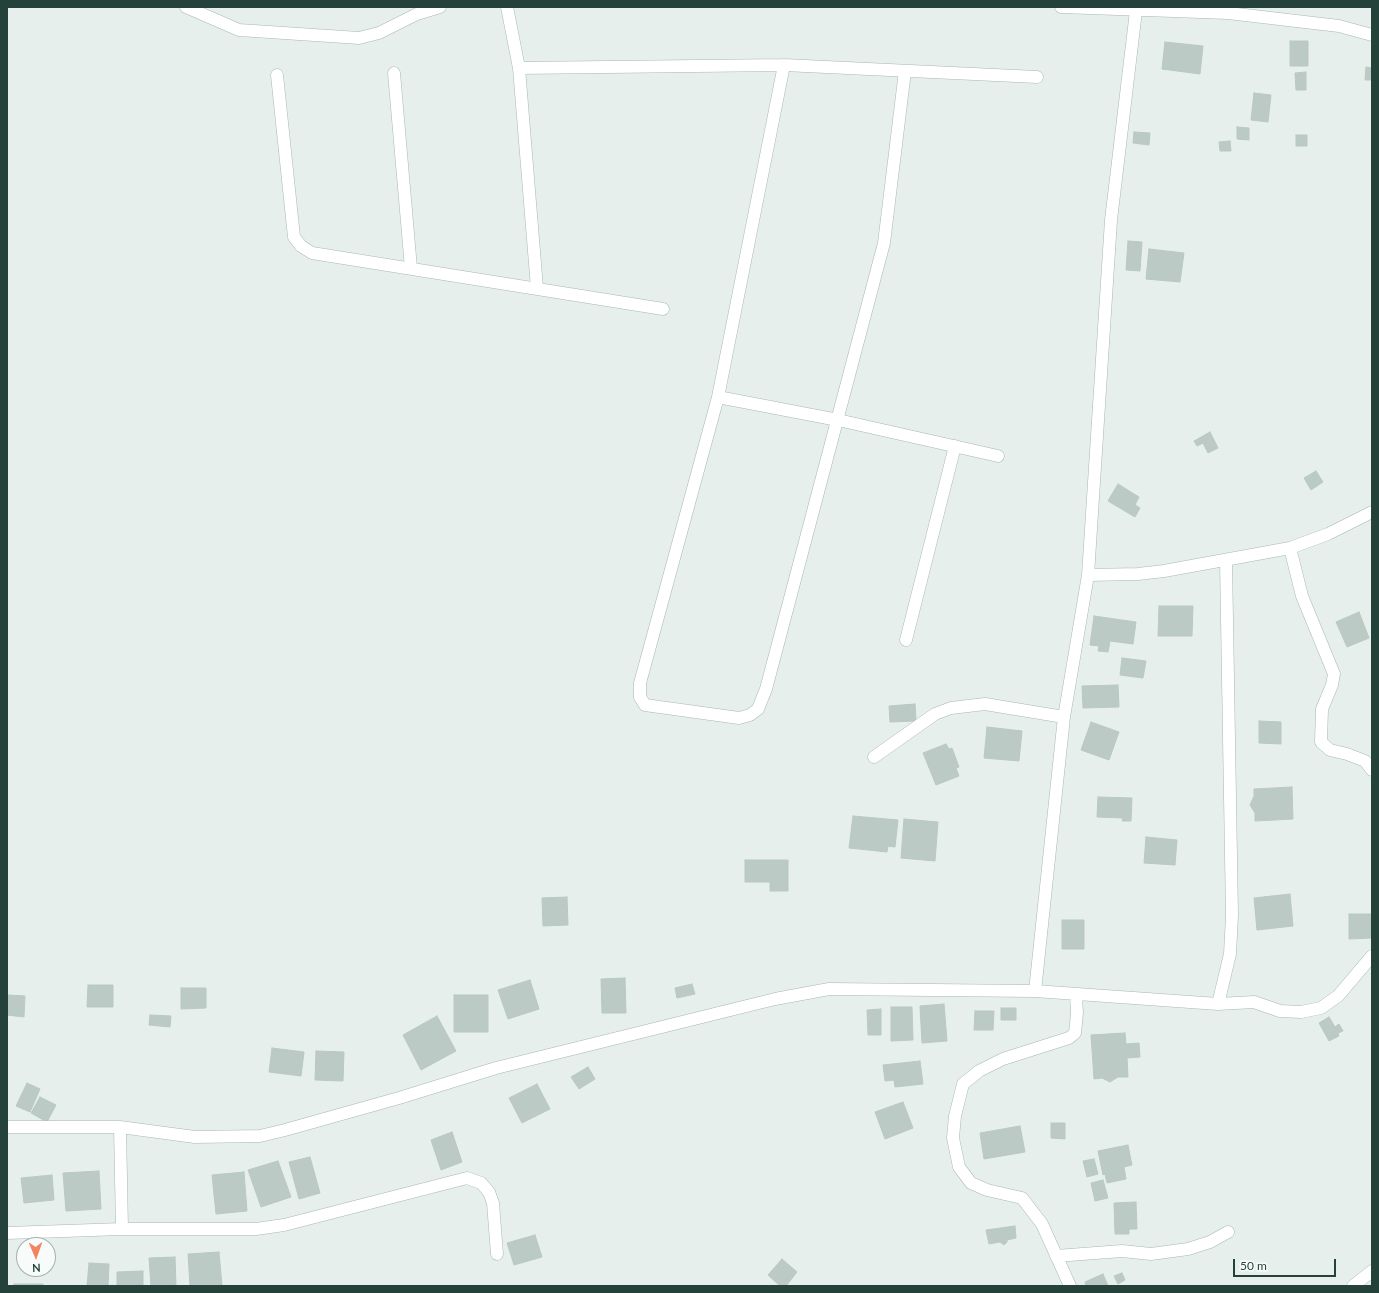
<!DOCTYPE html>
<html>
<head>
<meta charset="utf-8">
<style>
	body { margin:0 }
	#map { position:relative; width:1379px; height:1293px; overflow:hidden; background:#e6efeb; font-family:Lato,sans-serif }
	canvas { display:block }
	.frame { position:absolute; inset:0; border:8px solid #24423a; pointer-events:none }
	.north { position:absolute; left:16px; top:1237px; width:40px; height:40px; box-sizing:border-box; background:#f7fbf9; border:1px solid #a3b1ad; border-radius:50%; rotate:178deg; font-size:11px; font-weight:700; line-height:16px; text-align:center; color:#24423a }
	.north::after { content:''; display:block; margin:auto; width:14px; height:18px; background:#f4845f; clip-path:polygon(50% 0,100% 100%,50% 72%,0 100%) }
	.scale { position:absolute; left:1233px; top:1259px; width:103px; height:18px; box-sizing:border-box; border:2px solid #24423a; border-top:0; padding-left:5px; font-size:12px; line-height:14px; white-space:nowrap; color:#24423a; -webkit-text-stroke:3px #f7fbf9; paint-order:stroke }
</style>
</head>
<body>
<div id="map">
<canvas width="1379" height="1293"></canvas>
<div class="frame"></div>
<div class="north">N</div>
<div class="scale">50 m</div>
</div>
<script>
const ctx = document.querySelector('canvas').getContext('2d');
ctx.lineJoin = 'round';
function fillPath(path, color) { ctx.fillStyle = color; ctx.fill(path, 'evenodd'); }
const poly = rows => new Path2D(rows.map(r => 'M' + r).join(''));
function trace(path, color, width, dash) { ctx.strokeStyle = color; ctx.lineWidth = width; ctx.lineCap = dash ? 'butt' : 'round'; ctx.setLineDash(dash || []); ctx.stroke(path); }
const building = poly([
	[1290,41,1308,41,1308,66,1290,66,1290,41],
	[1165,42,1203,46,1200,74,1162,69,1165,42],
	[1366,67,1372,68,1372,80,1365,80,1366,67],
	[1306,72,1306,90,1296,90,1295,73,1306,72],
	[1254,93,1271,95,1268,122,1251,120,1254,93],
	[1237,127,1249,128,1249,140,1237,139,1237,127],
	[1134,132,1150,133,1149,145,1133,143,1134,132],
	[1296,135,1307,135,1307,146,1296,146,1296,135],
	[1230,141,1231,151,1220,151,1219,142,1230,141],
	[1128,241,1142,242,1140,271,1126,270,1128,241],
	[1149,249,1184,253,1180,282,1146,279,1149,249],
	[1210,432,1218,448,1208,453,1203,443,1197,446,1194,441,1210,432],
	[1316,471,1323,482,1311,490,1304,478,1316,471],
	[1118,484,1139,497,1135,505,1140,508,1135,517,1108,501,1118,484],
	[1159,606,1193,606,1192,636,1158,636,1159,606],
	[1359,612,1369,638,1347,647,1336,622,1359,612],
	[1094,616,1136,622,1133,644,1110,641,1108,652,1098,651,1099,646,1090,645,1094,616],
	[1122,658,1146,661,1143,678,1120,675,1122,658],
	[1118,685,1119,707,1083,708,1082,686,1118,685],
	[915,704,916,721,890,722,889,706,915,704],
	[1259,721,1281,722,1281,744,1259,743,1259,721],
	[1091,722,1119,732,1109,760,1081,750,1091,722],
	[987,727,1022,731,1019,761,984,758,987,727],
	[946,744,949,749,952,748,959,767,956,768,959,776,936,785,923,753,946,744],
	[1292,787,1293,819,1255,821,1255,813,1250,805,1254,796,1254,789,1292,787],
	[1098,797,1132,798,1131,821,1122,821,1123,818,1097,817,1098,797],
	[853,816,898,820,895,847,888,846,887,852,849,848,853,816],
	[904,819,938,822,935,861,901,858,904,819],
	[1146,837,1177,840,1175,865,1144,863,1146,837],
	[745,860,788,860,788,891,770,891,770,882,745,882,745,860],
	[1290,894,1293,926,1257,930,1254,898,1290,894],
	[567,897,568,925,543,926,542,898,567,897],
	[1349,914,1372,914,1372,938,1349,939,1349,914],
	[1062,920,1084,920,1084,949,1062,949,1062,920],
	[625,978,626,1013,602,1013,601,979,625,978],
	[530,980,539,1009,508,1019,498,990,530,980],
	[692,984,695,994,677,998,675,988,692,984],
	[88,985,113,985,113,1007,87,1007,88,985],
	[181,988,206,988,206,1008,181,1009,181,988],
	[8,995,25,996,24,1017,7,1015,8,995],
	[454,995,488,995,488,1032,454,1032,454,995],
	[944,1004,947,1041,922,1043,920,1006,944,1004],
	[891,1007,912,1007,913,1040,891,1041,891,1007],
	[1001,1008,1016,1008,1016,1020,1001,1020,1001,1008],
	[881,1009,881,1035,868,1035,867,1010,881,1009],
	[975,1011,994,1011,993,1030,974,1030,975,1011],
	[150,1015,171,1016,170,1027,149,1025,150,1015],
	[437,1016,456,1051,421,1070,403,1035,437,1016],
	[1329,1017,1335,1027,1339,1024,1343,1031,1338,1033,1339,1036,1329,1041,1319,1023,1329,1017],
	[1125,1033,1126,1044,1139,1043,1140,1057,1127,1058,1128,1077,1118,1077,1110,1082,1102,1078,1094,1079,1091,1035,1125,1033],
	[272,1048,304,1052,301,1076,269,1072,272,1048],
	[316,1051,344,1052,343,1081,315,1080,316,1051],
	[920,1061,923,1084,895,1087,894,1080,885,1081,883,1065,920,1061],
	[588,1067,595,1079,579,1089,571,1077,588,1067],
	[27,1083,40,1089,30,1112,16,1106,27,1083],
	[537,1084,550,1109,522,1123,509,1098,537,1084],
	[40,1097,56,1105,47,1122,31,1113,40,1097],
	[903,1102,913,1128,885,1139,875,1112,903,1102],
	[1051,1123,1065,1123,1065,1139,1051,1138,1051,1123],
	[1020,1126,1025,1152,984,1159,980,1133,1020,1126],
	[452,1132,462,1162,441,1170,431,1140,452,1132],
	[1128,1145,1132,1165,1124,1167,1126,1179,1107,1183,1105,1174,1103,1175,1098,1151,1128,1145],
	[310,1157,320,1193,299,1199,289,1162,310,1157],
	[1094,1159,1098,1174,1087,1177,1083,1161,1094,1159],
	[278,1161,291,1197,261,1207,248,1170,278,1161],
	[99,1171,101,1209,66,1211,63,1173,99,1171],
	[244,1172,247,1211,216,1214,212,1175,244,1172],
	[52,1175,54,1200,24,1203,21,1178,52,1175],
	[1103,1180,1108,1198,1095,1201,1091,1183,1103,1180],
	[1136,1202,1137,1229,1129,1229,1129,1234,1115,1234,1114,1203,1136,1202],
	[1015,1226,1016,1238,1007,1240,1007,1242,1004,1245,1000,1242,989,1244,986,1230,1015,1226],
	[535,1235,542,1257,514,1265,507,1243,535,1235],
	[219,1252,222,1286,190,1286,188,1254,219,1252],
	[175,1257,176,1286,151,1286,149,1258,175,1257],
	[782,1259,797,1272,786,1286,780,1286,768,1275,782,1259],
	[89,1263,109,1264,108,1286,87,1286,89,1263],
	[143,1271,143,1286,117,1286,117,1272,143,1271],
	[1122,1273,1125,1280,1118,1284,1114,1276,1122,1273],
	[1103,1274,1108,1286,1086,1286,1085,1282,1103,1274],
	[14,1284,43,1284,43,1286,14,1286,14,1284]
]);
fillPath(building, '#bbcac4');
trace(building, '#b8c9c2', 1);
const street = poly([
	[186,7,239,30,359,38,379,33,417,14,440,7],
	[507,7,519,68,537,288],
	[1061,7,1228,13,1339,26,1372,35],
	[784,65,718,397,640,683,640,697,645,705,739,718,750,715,758,709,766,689,884,243,905,71],
	[519,68,784,65,1037,77],
	[394,73,411,268],
	[277,75,294,237,301,246,312,253,663,309],
	[718,397,838,420,998,456],
	[1290,548,1302,596,1334,674,1332,685,1322,709,1321,742,1330,750,1347,754,1365,761,1372,770],
	[1088,575,1138,574,1164,571,1290,548,1328,534,1372,512],
	[906,640,955,446],
	[874,757,935,714,951,708,985,704,1064,717],
	[1035,991,1064,717,1088,575,1111,220,1136,11],
	[1218,1004,1230,954,1232,915,1226,561],
	[7,1127,120,1127,195,1137,260,1136,285,1130,399,1098,496,1068,775,999,829,989,1035,991,1218,1004,1254,1002,1280,1011,1301,1012,1321,1008,1338,996,1372,956],
	[120,1127,122,1229],
	[7,1233,122,1229,256,1229,284,1225,467,1178,481,1183,489,1192,493,1203,497,1254],
	[1056,1256,1122,1251,1151,1254,1188,1249,1210,1242,1228,1232],
	[1070,1286,1042,1224,1022,1198,987,1190,971,1183,959,1167,953,1138,955,1116,963,1084,979,1071,1003,1059,1069,1038,1075,1033,1077,1013,1076,995],
	[1353,1286,1372,1271]
]);
trace(street, '#a8b8b2', 13);
trace(street, '#fff', 12);
</script>
</body>
</html>
